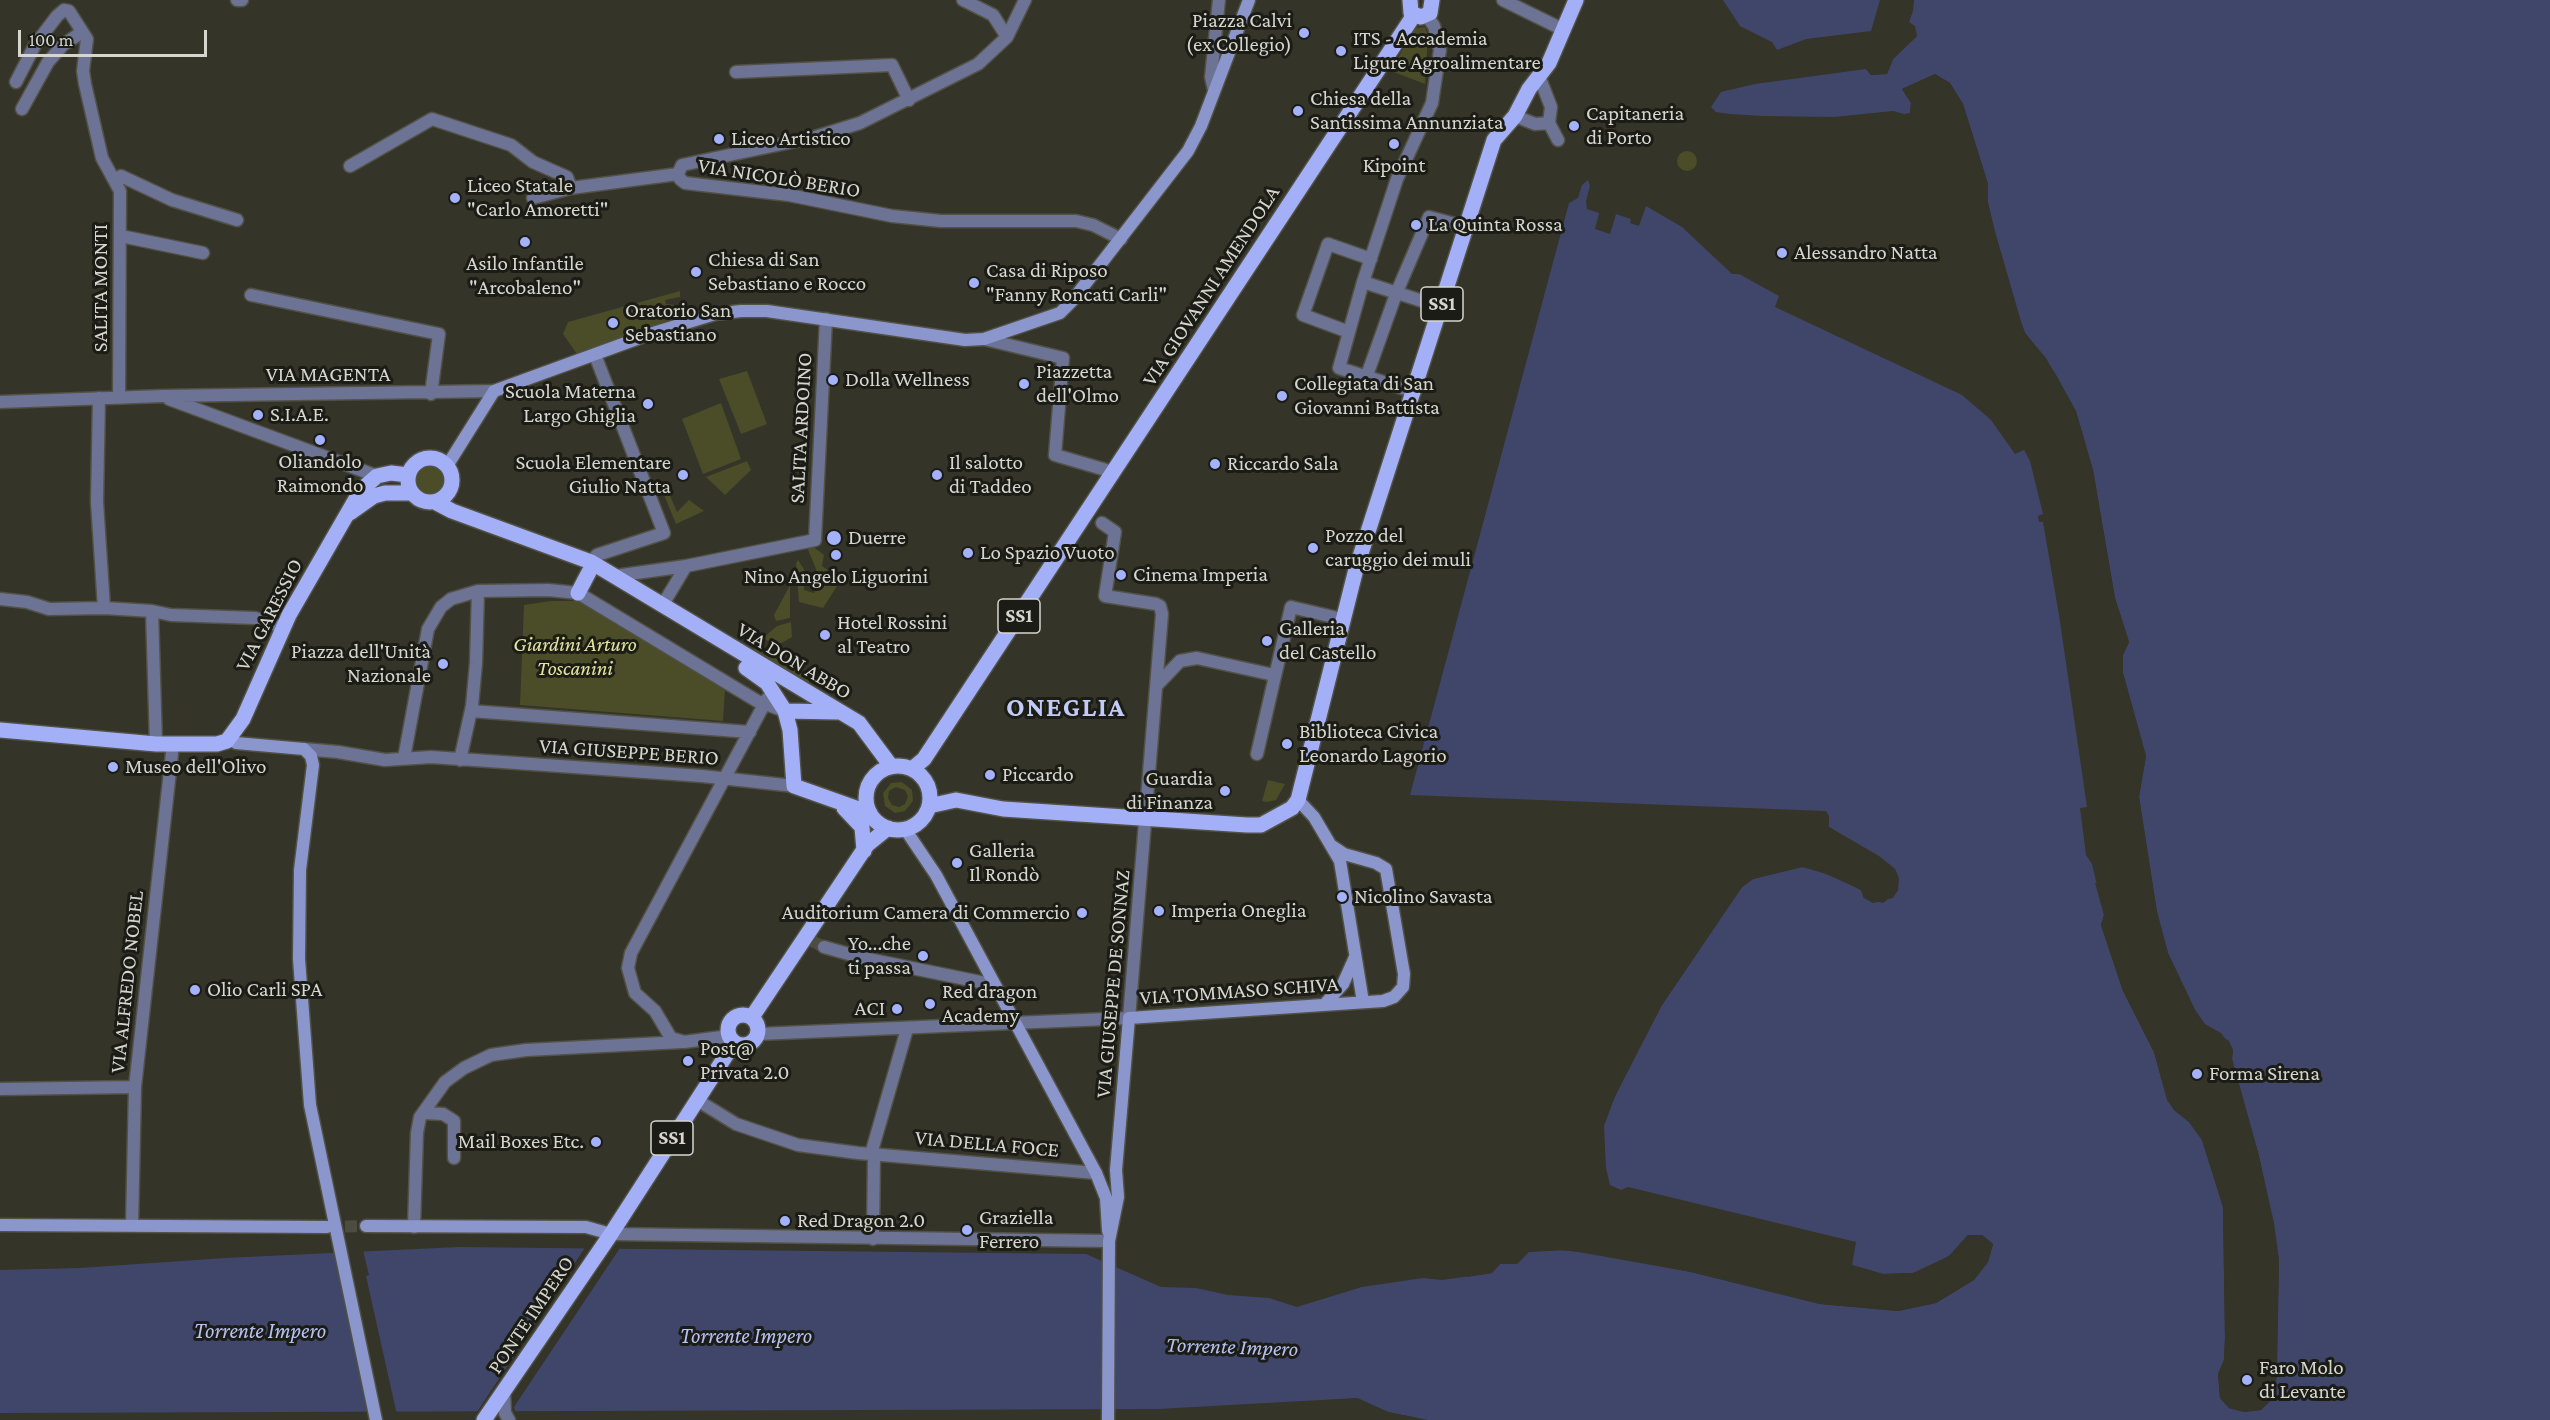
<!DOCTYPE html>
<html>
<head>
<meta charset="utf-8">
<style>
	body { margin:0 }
	#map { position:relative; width:2550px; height:1420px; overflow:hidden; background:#343428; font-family:"Crimson Pro",serif }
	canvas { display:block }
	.scale { position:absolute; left:18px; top:30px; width:189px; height:27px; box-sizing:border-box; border:3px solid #d6d6cf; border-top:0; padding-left:8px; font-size:18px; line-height:21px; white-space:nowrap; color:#d6d6cf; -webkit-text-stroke:4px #1b1c16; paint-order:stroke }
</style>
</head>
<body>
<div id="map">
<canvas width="2550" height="1420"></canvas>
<div class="scale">100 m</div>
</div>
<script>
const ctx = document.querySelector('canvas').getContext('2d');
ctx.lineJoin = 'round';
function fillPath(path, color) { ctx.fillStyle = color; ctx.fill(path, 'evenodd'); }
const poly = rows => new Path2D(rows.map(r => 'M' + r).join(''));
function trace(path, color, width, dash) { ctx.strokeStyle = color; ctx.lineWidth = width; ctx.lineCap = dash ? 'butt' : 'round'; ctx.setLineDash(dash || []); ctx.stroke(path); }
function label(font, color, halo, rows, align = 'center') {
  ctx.font = font + ' "Crimson Pro",serif'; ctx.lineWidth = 6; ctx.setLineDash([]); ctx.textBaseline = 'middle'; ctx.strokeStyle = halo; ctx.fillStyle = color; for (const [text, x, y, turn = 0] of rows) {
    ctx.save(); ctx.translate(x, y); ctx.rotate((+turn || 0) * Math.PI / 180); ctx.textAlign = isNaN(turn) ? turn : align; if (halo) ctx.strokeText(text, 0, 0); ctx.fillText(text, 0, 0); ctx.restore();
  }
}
fillPath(poly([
	[1425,27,1428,36,1425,84,1391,71,1412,32,1416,28],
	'1677 161a10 10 0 1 1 20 0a10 10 0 1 1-20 0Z',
	[680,291,680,297,665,300,666,304,675,305,679,316,577,354,563,334,568,322],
	[747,371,767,424,741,434,719,379],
	[721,403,741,459,703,474,682,419],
	[747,461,751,470,725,495,706,477],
	'415 481a15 15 0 1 1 30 0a15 15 0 1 1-30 0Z',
	[669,493,677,512,689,500,704,511,676,524,664,495],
	[811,545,824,555,822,566,841,580,823,608,799,602,796,563,798,560,805,571,804,590,814,593,818,582,816,569,808,550],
	[790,585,790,618,776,621,774,615],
	[551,601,578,601,590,604,725,689,723,721,520,705,524,605],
	[791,622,792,637,776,646,763,638,777,626],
	[755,647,811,678,808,684,753,651],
	[1268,780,1285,784,1276,800,1267,802,1262,801],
	[902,782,912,790,913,801,905,811,895,813,885,806,883,793,891,783],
	[896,787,905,790,908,796,905,804,899,807,892,805,888,798,889,791]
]), '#4b4c28');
fillPath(poly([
	[1723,0,1880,0,1871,31,1806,39,1777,50,1772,42,1740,26],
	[1914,0,2550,0,2550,1420,1427,1420,1388,1412,1357,1398,1158,1409,0,1413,0,1270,80,1268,225,1258,459,1247,1086,1254,1161,1287,1196,1288,1228,1295,1269,1298,1297,1307,1362,1287,1423,1278,1442,1280,1492,1273,1500,1264,1517,1264,1528,1252,1550,1249,1599,1254,1691,1272,1820,1304,1898,1311,1936,1303,1974,1280,1988,1262,1993,1244,1982,1235,1968,1235,1949,1256,1931,1266,1913,1273,1883,1274,1852,1265,1856,1242,1628,1187,1621,1190,1610,1185,1606,1168,1604,1126,1620,1083,1662,1005,1742,887,1753,879,1802,867,1830,875,1861,890,1864,898,1883,903,1898,890,1895,869,1889,864,1829,827,1829,816,1826,811,1410,795,1569,203,1578,198,1582,185,1588,180,1590,186,1586,201,1587,209,1599,213,1595,229,1610,234,1616,214,1631,219,1630,223,1639,226,1646,206,1682,227,1732,274,1739,274,1779,296,1775,307,1962,395,1991,420,2015,454,2024,450,2030,461,2043,514,2038,516,2039,522,2043,522,2059,615,2087,807,2080,808,2086,855,2092,864,2104,915,2101,925,2123,991,2154,1052,2164,1088,2174,1110,2189,1122,2202,1140,2223,1207,2225,1338,2224,1360,2218,1374,2220,1398,2229,1408,2244,1412,2261,1410,2271,1400,2276,1385,2279,1259,2259,1156,2232,1059,2233,1050,2221,1033,2205,1024,2195,1010,2168,953,2157,912,2139,797,2146,756,2123,673,2123,655,2129,642,2115,598,2093,470,2076,411,2055,373,2025,333,2021,322,1995,232,1988,203,1988,184,1963,104,1950,83,1935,74,1902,89,1911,103,1910,113,1904,114,1893,111,1834,117,1763,116,1730,114,1716,112,1711,107,1721,92,1755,84,1866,69,1871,75,1887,74,1893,59,1917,36,1909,22]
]), '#40466a');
fillPath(poly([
	[1911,0,1914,0,1913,11,1909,22,1915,26,1917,36,1893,59,1887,74,1871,75,1866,69,1868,66,1872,72,1885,71,1891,57,1914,35,1906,22],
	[1935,74,1950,83,1963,104,1988,184,1988,203,1995,232,2021,322,2025,333,2046,358,2076,412,2093,470,2115,598,2129,642,2123,655,2123,673,2146,756,2139,797,2157,912,2168,953,2195,1010,2205,1025,2229,1041,2233,1050,2232,1059,2259,1156,2274,1223,2279,1259,2277,1377,2271,1400,2261,1410,2244,1412,2229,1408,2220,1398,2218,1374,2224,1360,2225,1338,2223,1207,2202,1140,2189,1122,2174,1110,2167,1100,2154,1052,2123,991,2101,925,2104,915,2095,883,2098,883,2107,914,2104,925,2126,990,2157,1051,2170,1099,2176,1108,2192,1120,2205,1139,2226,1206,2228,1338,2227,1361,2221,1374,2223,1397,2231,1405,2245,1409,2259,1407,2269,1398,2274,1377,2276,1259,2271,1223,2257,1156,2229,1060,2230,1050,2219,1036,2203,1027,2192,1011,2165,954,2154,913,2136,797,2143,757,2120,673,2120,655,2126,642,2112,598,2091,471,2074,413,2044,359,2023,335,2018,323,1992,233,1985,203,1985,185,1961,105,1948,86,1935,78,1906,90,1914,103,1912,116,1910,113,1911,103,1902,89],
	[1829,827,1879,856,1895,869,1899,878,1898,890,1893,898,1873,903,1864,898,1861,890,1853,886,1815,869,1802,867,1753,879,1742,887,1662,1005,1604,1118,1617,1082,1659,1003,1714,920,1740,884,1752,876,1802,864,1816,867,1855,883,1874,900,1891,896,1895,889,1896,878,1892,871,1877,858,1828,830],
	[1968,1235,1982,1235,1993,1244,1988,1262,1974,1280,1936,1303,1898,1311,1820,1304,1691,1272,1567,1250,1529,1252,1517,1264,1500,1264,1492,1273,1467,1277,1470,1273,1491,1270,1499,1261,1516,1261,1527,1250,1567,1247,1691,1269,1820,1301,1898,1308,1935,1300,1972,1277,1986,1261,1989,1245,1981,1238,1970,1238,1950,1259,1913,1276,1882,1277,1851,1268,1852,1265,1883,1274,1913,1273,1949,1256],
	[586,1246,620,1248,514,1407,516,1414,475,1415],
	[363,1250,369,1275,366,1276,397,1415,370,1414,336,1251],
	[1357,1398,1388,1412,1427,1420,1388,1415,1357,1401,1339,1403,1337,1400]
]), '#343428');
trace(poly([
	[812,941,824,947]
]), '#4c4c41', 12, [12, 6]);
trace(poly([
	[327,1227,366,1226]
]), '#4c4c41', 12, [12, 6]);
const minor = poly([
	[237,0,242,0],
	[963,0,993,15,1007,37,978,64,860,123,815,137,682,165,678,174,680,179,685,183,789,195,892,216,941,221,1076,221,1093,225,1121,239],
	[1503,0,1564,30],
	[1007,37,1025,0],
	[736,72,892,65,909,100],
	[1539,76,1551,107,1549,123],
	[16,82,35,45,57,16,64,10,69,11,87,39,83,71,85,84,102,158,120,191,119,398],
	[1214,90,1211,77,1219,0],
	[22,109,48,62,63,45,82,32],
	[1515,116,1535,124,1549,123],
	[1549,123,1558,140],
	[350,166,432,119,511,145,533,162,567,177,571,188],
	[115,180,121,176,172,200,237,220],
	[533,198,571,188,678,174],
	[121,236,203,253],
	[1363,282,1441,307],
	[251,295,439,334,431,394],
	[1349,332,1303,315,1328,244,1371,259],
	[984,339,1063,358,1055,455,1113,472],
	[1366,378,1396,294,1429,217,1466,227],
	[1415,392,1339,368,1363,282,1397,179,1432,103,1440,50,1434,26,1427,16],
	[99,398,97,502,104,608],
	[169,399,377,476],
	[0,402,163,396,494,391],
	[591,562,597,555,664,533,595,355],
	[686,566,815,540,826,319],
	[615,576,686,566,662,606],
	[0,599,27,602,49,609,104,608,152,611,171,615,255,618,282,627],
	[152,611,156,744],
	[1158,684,1180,661,1197,658,1274,675],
	[471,711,750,732],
	[304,749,338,752,385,760,431,757,702,776,794,786],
	[1257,754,1291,607,1342,619],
	[404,758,428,629,441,607,451,599,478,591,548,590,578,593,757,701,785,711],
	[460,760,472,706,476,663,478,591],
	[824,947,863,958,995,985],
	[758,1034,1129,1018,1162,614,1160,606,1156,604,1105,596,1115,532,1102,523],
	[729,1036,684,1042,671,1038,655,1011,635,993,628,968,631,953,767,699],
	[0,1089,135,1087],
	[697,1100,736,1124,798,1145,858,1153,1096,1173],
	[424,1113,443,1114,454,1121,454,1158],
	[871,1154,907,1029],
	[132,1225,135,1087,173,744],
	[414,1227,417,1133,420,1117,445,1082,464,1068,491,1055,526,1050,682,1042],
	[611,1234,1109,1241],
	[873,1239,874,1154],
	[504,1392,505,1413,509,1420]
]);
const secondary = poly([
	[447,466,494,391,653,333,715,314,741,311,767,311,965,340,984,339,1060,313,1072,301,1188,151,1201,126,1249,0],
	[230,738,236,743,304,749,311,756,313,765,300,870,299,959,310,1105,376,1420],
	[1298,800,1314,817,1340,861,1363,1002],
	[905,829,936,875,1096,1173,1106,1198,1108,1231],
	[1324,1005,1343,984,1355,957],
	[0,1225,327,1227],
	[366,1226,586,1227,611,1234],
	[1108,1420,1109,1241,1118,1197,1116,1170,1129,1018,1383,1001,1394,997,1403,987,1404,974,1386,869,1376,863,1344,854,1332,846]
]);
const primary = poly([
	[1410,0,1411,13,1421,17,1430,13,1432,0],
	'408 480a22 22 0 1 1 44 0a22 22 0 1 1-44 0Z',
	[435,502,452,511,591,562,859,723,891,766],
	[350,513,374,496,385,493,411,493],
	[578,593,589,572],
	[746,668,767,683,785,711,790,730,794,786,870,813],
	[785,711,837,712],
	[0,730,156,744,217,744,227,741,243,719,289,615,361,490,377,476,391,473,408,475],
	'866 798a32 32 0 1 1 64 0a32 32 0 1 1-64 0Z',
	[912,769,924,759,1414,15],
	[929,806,956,800,1003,809,1247,825,1261,825,1292,808,1298,800,1356,569,1494,140,1515,116,1529,89,1549,63,1576,0],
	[844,808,862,827,864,851],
	'728 1030a15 15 0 1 1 30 0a15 15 0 1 1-30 0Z',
	[752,1017,867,845,888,828],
	[484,1420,611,1234,734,1043]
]);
trace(minor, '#515146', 15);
trace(secondary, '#515146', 15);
trace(primary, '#515146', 18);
trace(minor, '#6c7395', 12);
trace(secondary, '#8b96cc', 12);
trace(primary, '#a3b0f7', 15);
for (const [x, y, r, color] of [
	[1304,33,6,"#a4b2fc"],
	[1341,51,6,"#a4b2fc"],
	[1298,111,6,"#a4b2fc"],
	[1574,126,6,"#a4b2fc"],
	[719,139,6,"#a4b2fc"],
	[1394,144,6,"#a4b2fc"],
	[455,198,6,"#a4b2fc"],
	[1416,225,6,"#a4b2fc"],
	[525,242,6,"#a4b2fc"],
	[1782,253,6,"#a4b2fc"],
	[696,272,6,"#a4b2fc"],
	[974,283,6,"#a4b2fc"],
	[613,323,6,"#a4b2fc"],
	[833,380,6,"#a4b2fc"],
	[1024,384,6,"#a4b2fc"],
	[1282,396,6,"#a4b2fc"],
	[648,404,6,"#a4b2fc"],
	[258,415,6,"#a4b2fc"],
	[320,440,6,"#a4b2fc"],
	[1215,464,6,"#a4b2fc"],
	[683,475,6,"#a4b2fc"],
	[937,475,6,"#a4b2fc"],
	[834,538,8,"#a4b2fc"],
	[1313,548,6,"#a4b2fc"],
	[968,553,6,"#a4b2fc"],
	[836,555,6,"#a4b2fc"],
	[1121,575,6,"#a4b2fc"],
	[825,635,6,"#a4b2fc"],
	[1267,641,6,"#a4b2fc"],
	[443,664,6,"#a4b2fc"],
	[1287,744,6,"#a4b2fc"],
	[113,767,6,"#a4b2fc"],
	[990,775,6,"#a4b2fc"],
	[1225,791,6,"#a4b2fc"],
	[957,863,6,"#a4b2fc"],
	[1342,897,6,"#a4b2fc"],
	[1159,911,6,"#a4b2fc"],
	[1082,913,6,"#a4b2fc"],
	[923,956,6,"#a4b2fc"],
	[195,990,6,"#a4b2fc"],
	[930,1004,6,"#a4b2fc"],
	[897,1009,6,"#a4b2fc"],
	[688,1061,6,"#a4b2fc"],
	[2197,1074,6,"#a4b2fc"],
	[596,1142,6,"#a4b2fc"],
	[785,1221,6,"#a4b2fc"],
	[967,1230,6,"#a4b2fc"],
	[2247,1380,6,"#a4b2fc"]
]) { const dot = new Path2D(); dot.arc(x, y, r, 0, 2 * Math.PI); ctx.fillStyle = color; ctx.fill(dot); trace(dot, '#1b1c16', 2); }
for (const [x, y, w] of [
	[1442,304,42],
	[1019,616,42],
	[672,1138,42]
]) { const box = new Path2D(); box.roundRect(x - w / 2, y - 17, w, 34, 4.5); ctx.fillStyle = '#1b1c16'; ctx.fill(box); trace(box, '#d6d6cf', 1.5); }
label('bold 20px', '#d6d6cf', null, [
	["SS1",1442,304],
	["SS1",1019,616],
	["SS1",672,1138]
]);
label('21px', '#d6d6cf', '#1b1c16', [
	["Piazza Calvi",1292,21,"right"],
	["(ex Collegio)",1292,45,"right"],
	["ITS - Accademia",1353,39],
	["Ligure Agroalimentare",1353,63],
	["Chiesa della",1310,99],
	["Santissima Annunziata",1310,123],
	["Capitaneria",1586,114],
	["di Porto",1586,138],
	["Liceo Artistico",731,139],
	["Kipoint",1394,166,"center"],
	["Liceo Statale",467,186],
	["\"Carlo Amoretti\"",467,210],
	["La Quinta Rossa",1428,225],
	["Alessandro Natta",1794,253],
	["Chiesa di San",708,260],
	["Sebastiano e Rocco",708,284],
	["Asilo Infantile",525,264,"center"],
	["\"Arcobaleno\"",525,288,"center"],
	["Casa di Riposo",986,271],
	["\"Fanny Roncati Carli\"",986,295],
	["Oratorio San",625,311],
	["Sebastiano",625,335],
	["Piazzetta",1036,372],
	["dell'Olmo",1036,396],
	["Dolla Wellness",845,380],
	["Collegiata di San",1294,384],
	["Giovanni Battista",1294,408],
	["Scuola Materna",636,392,"right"],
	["Largo Ghiglia",636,416,"right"],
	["S.I.A.E.",270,415],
	["Oliandolo",320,462,"center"],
	["Raimondo",320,486,"center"],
	["Scuola Elementare",671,463,"right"],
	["Giulio Natta",671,487,"right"],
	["Il salotto",949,463],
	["di Taddeo",949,487],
	["Riccardo Sala",1227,464],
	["Pozzo del",1325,536],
	["caruggio dei muli",1325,560],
	["Duerre",848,538],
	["Lo Spazio Vuoto",980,553],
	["Cinema Imperia",1133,575],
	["Nino Angelo Liguorini",836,577,"center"],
	["Hotel Rossini",837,623],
	["al Teatro",837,647],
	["Galleria",1279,629],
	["del Castello",1279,653],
	["Piazza dell'Unità",431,652,"right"],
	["Nazionale",431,676,"right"],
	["Biblioteca Civica",1299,732],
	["Leonardo Lagorio",1299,756],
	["Museo dell'Olivo",125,767],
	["Piccardo",1002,775],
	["Guardia",1213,779,"right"],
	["di Finanza",1213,803,"right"],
	["Galleria",969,851],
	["Il Rondò",969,875],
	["Nicolino Savasta",1354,897],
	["Imperia Oneglia",1171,911],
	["Auditorium Camera di Commercio",1070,913,"right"],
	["Yo...che",911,944,"right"],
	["ti passa",911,968,"right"],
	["Olio Carli SPA",207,990],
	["Red dragon",942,992],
	["Academy",942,1016],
	["ACI",885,1009,"right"],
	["Post@",700,1049],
	["Privata 2.0",700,1073],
	["Forma Sirena",2209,1074],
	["Mail Boxes Etc.",584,1142,"right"],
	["Graziella",979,1218],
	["Ferrero",979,1242],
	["Red Dragon 2.0",797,1221],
	["Faro Molo",2259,1368],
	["di Levante",2259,1392]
], 'left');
label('21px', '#d6d6cf', '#1b1c16', [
	["VIA NICOLÒ BERIO",779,178,9],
	["VIA GIOVANNI AMENDOLA",1211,286,-57],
	["SALITA MONTI",101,288,-90],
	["VIA MAGENTA",328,375],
	["SALITA ARDOINO",801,428,-87],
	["VIA GARESSIO",269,615,-63],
	["VIA DON ABBO",794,661,31],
	["VIA GIUSEPPE BERIO",629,752,4],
	["VIA ALFREDO NOBEL",127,982,-84],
	["VIA GIUSEPPE DE SONNAZ",1113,984,-85],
	["VIA TOMMASO SCHIVA",1239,991,-4],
	["VIA DELLA FOCE",987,1144,5],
	["PONTE IMPERO",531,1315,-56]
]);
label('italic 21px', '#e3e49d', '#1b1c16', [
	["Giardini Arturo",575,645],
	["Toscanini",575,669]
]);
label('italic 22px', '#b7c1f4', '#1b1c16', [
	["Torrente Impero",260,1331],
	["Torrente Impero",746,1336],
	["Torrente Impero",1232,1347,2]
]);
ctx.letterSpacing = '1.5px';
label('bold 27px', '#c1cbf5', '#1b1c16', [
	["ONEGLIA",1066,708]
]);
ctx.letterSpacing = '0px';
</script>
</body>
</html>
